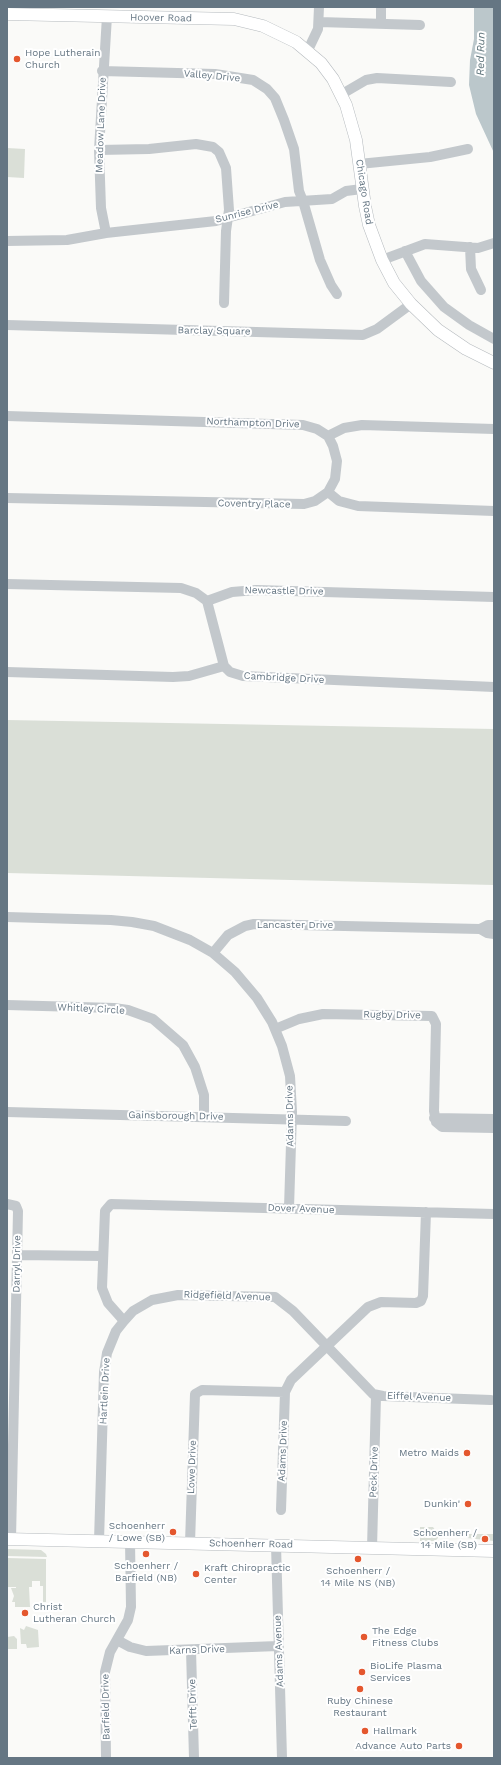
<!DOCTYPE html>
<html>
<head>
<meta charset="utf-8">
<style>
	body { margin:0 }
	#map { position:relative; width:501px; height:1765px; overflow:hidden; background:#fafaf8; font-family:"Work Sans",sans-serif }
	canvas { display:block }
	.frame { position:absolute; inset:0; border:8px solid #657683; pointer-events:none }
</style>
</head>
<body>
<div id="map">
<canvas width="501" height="1765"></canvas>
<div class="frame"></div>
</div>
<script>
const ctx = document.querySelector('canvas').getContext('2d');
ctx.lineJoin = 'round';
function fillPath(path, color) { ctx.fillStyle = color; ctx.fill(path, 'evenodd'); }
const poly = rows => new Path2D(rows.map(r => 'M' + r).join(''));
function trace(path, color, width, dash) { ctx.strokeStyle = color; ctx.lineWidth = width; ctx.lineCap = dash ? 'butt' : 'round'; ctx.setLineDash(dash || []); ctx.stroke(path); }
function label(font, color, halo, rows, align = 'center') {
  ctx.font = font + ' "Work Sans",sans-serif'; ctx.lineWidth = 4; ctx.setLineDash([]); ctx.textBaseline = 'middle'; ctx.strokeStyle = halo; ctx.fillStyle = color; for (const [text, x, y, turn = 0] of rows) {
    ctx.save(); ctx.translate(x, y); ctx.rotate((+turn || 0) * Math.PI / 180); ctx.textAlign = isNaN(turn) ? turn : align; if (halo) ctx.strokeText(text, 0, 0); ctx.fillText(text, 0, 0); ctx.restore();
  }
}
fillPath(poly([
	[7,148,25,149,24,178,7,177],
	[7,720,494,729,494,885,7,873],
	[420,1527,433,1527,438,1534,438,1538,435,1541,420,1541],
	[464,1534,494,1534,494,1541,467,1538],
	[7,1549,41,1550,46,1554,47,1557,7,1556],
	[7,1558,46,1559,46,1602,43,1602,43,1586,40,1586,40,1581,32,1581,32,1587,29,1587,30,1607,15,1607,15,1602,12,1602,14,1596,11,1588,16,1588,16,1587,7,1587],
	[26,1626,38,1630,39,1647,27,1648,26,1644,21,1644,20,1628,24,1630],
	[14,1636,17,1639,17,1649,7,1649,7,1637]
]), '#dadfd7');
fillPath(poly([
	[474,7,494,7,494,153,476,114,469,85,470,60,474,39]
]), '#bbc7cb');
const major = poly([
	[7,14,234,19,263,26,296,42,321,63,333,79,346,105,356,140,365,206,369,225,382,260,394,283,411,304,438,330,466,349,494,363],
	[7,1539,494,1551]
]);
trace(major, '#b5babe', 13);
trace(poly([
	[319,22,420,25],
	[381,23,381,7],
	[308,50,318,29,319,7],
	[102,71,215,74,253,80,267,89,275,98,284,120,294,149,299,191,303,201,320,260,331,285,337,294],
	[342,94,366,80,377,78,451,82],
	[99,150,149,149,196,144,213,147,219,152,226,168,229,210,226,231,224,303],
	[359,164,430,157,468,149],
	[106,233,101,208,99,150,107,16],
	[7,241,67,240,106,233,216,221,285,202,332,199,346,191,362,189],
	[470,247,471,269,481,290],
	[405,251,421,281,444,307,469,325,494,339],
	[382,260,425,244,478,248,494,243],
	[7,325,363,335,377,329,411,304],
	[7,416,303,425,317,429,328,436,333,446,337,461,335,479,328,492,315,501,304,504,7,498],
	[328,436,344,428,362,425,494,429],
	[328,492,339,501,358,506,494,511],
	[7,584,181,588,196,593,207,601],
	[207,601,232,592,256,590,494,597],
	[207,601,224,666],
	[224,666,230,672,243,676,494,687],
	[7,672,173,677,189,676,224,666],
	[7,917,111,920,132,922,154,926,190,940,213,953,235,972,257,998,272,1022,282,1046,290,1076,292,1112,289,1208],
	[494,925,488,925,480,929,487,933,494,934],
	[213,953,228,935,245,926,254,924,480,929],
	[7,1005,114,1008,128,1010,153,1019,183,1045,195,1067,204,1095,204,1117],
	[275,1029,299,1019,323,1014,432,1016,436,1024,434,1111,436,1122,442,1127,494,1128],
	[7,1112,346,1121],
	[434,1118,494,1119],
	[7,1204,16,1206,18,1211,11,1539],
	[17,1255,103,1256],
	[124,1321,108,1303,102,1288,105,1211,111,1204,494,1214],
	[281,1510,285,1392],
	[99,1541,104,1372,107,1353,116,1331,124,1321,133,1311,152,1300,178,1295,275,1297,293,1311,373,1394,383,1396,491,1400],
	[190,1543,195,1394,202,1390,285,1392,291,1380,368,1307,381,1302,416,1303,421,1301,423,1296,426,1212],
	[276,1545,282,1758],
	[372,1548,376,1396],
	[117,1640,130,1647,146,1651,278,1646],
	[191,1650,194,1758],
	[106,1758,105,1672,110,1652,128,1620,131,1607,130,1541]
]), '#c3c8cc', 10);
trace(major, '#fff', 12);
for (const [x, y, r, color] of [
	[17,59,4,"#e4572e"],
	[467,1453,4,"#e4572e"],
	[468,1504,4,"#e4572e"],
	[173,1532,4,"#e4572e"],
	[485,1539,4,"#e4572e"],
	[146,1554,4,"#e4572e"],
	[358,1559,4,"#e4572e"],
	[196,1574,4,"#e4572e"],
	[25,1613,4,"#e4572e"],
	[364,1637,4,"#e4572e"],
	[362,1672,4,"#e4572e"],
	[360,1689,4,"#e4572e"],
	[365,1731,4,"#e4572e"],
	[459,1746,4,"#e4572e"]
]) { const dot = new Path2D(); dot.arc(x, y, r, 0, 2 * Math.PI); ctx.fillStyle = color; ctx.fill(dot); trace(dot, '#fff', 1.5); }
label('10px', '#657683', '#fff', [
	["Hoover Road",161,18,1],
	["Valley Drive",212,76,5],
	["Meadow Lane Drive",101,125,-88],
	["Chicago Road",364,192,81],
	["Sunrise Drive",247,212,-14],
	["Barclay Square",214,331,1],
	["Northampton Drive",253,423,2],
	["Coventry Place",254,504,1],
	["Newcastle Drive",284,591,1],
	["Cambridge Drive",284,678,3],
	["Lancaster Drive",295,925],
	["Whitley Circle",91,1009,3],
	["Rugby Drive",392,1015,1],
	["Gainsborough Drive",176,1116,1],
	["Adams Drive",290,1116,-91],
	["Dover Avenue",301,1209,2],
	["Darryl Drive",17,1264,-89],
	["Ridgefield Avenue",227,1296,2],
	["Hartlein Drive",105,1391,-87],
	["Eiffel Avenue",419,1397,2],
	["Adams Drive",283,1451,-88],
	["Lowe Drive",192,1467,-88],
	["Peck Drive",374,1472,-88],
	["Schoenherr Road",251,1544,1],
	["Karns Drive",197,1650,-2],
	["Adams Avenue",279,1651,-92],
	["Tefft Drive",193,1704,-92],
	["Barfield Drive",106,1707,-91]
]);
label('10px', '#657683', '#fff', [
	["Hope Lutherain",25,53],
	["Church",25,65],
	["Metro Maids",459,1453,"right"],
	["Dunkin'",460,1504,"right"],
	["Schoenherr",165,1526,"right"],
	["/ Lowe (SB)",165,1538,"right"],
	["Schoenherr /",477,1533,"right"],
	["14 Mile (SB)",477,1545,"right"],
	["Schoenherr /",146,1566,"center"],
	["Barfield (NB)",146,1578,"center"],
	["Kraft Chiropractic",204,1568],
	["Center",204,1580],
	["Schoenherr /",358,1571,"center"],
	["14 Mile NS (NB)",358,1583,"center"],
	["Christ",33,1607],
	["Lutheran Church",33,1619],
	["The Edge",372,1631],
	["Fitness Clubs",372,1643],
	["BioLife Plasma",370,1666],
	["Services",370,1678],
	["Ruby Chinese",360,1701,"center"],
	["Restaurant",360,1713,"center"],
	["Hallmark",373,1731],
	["Advance Auto Parts",451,1746,"right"]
], 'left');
label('italic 11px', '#60757c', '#fff', [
	["Red Run",481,54,-89]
]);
</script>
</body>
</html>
